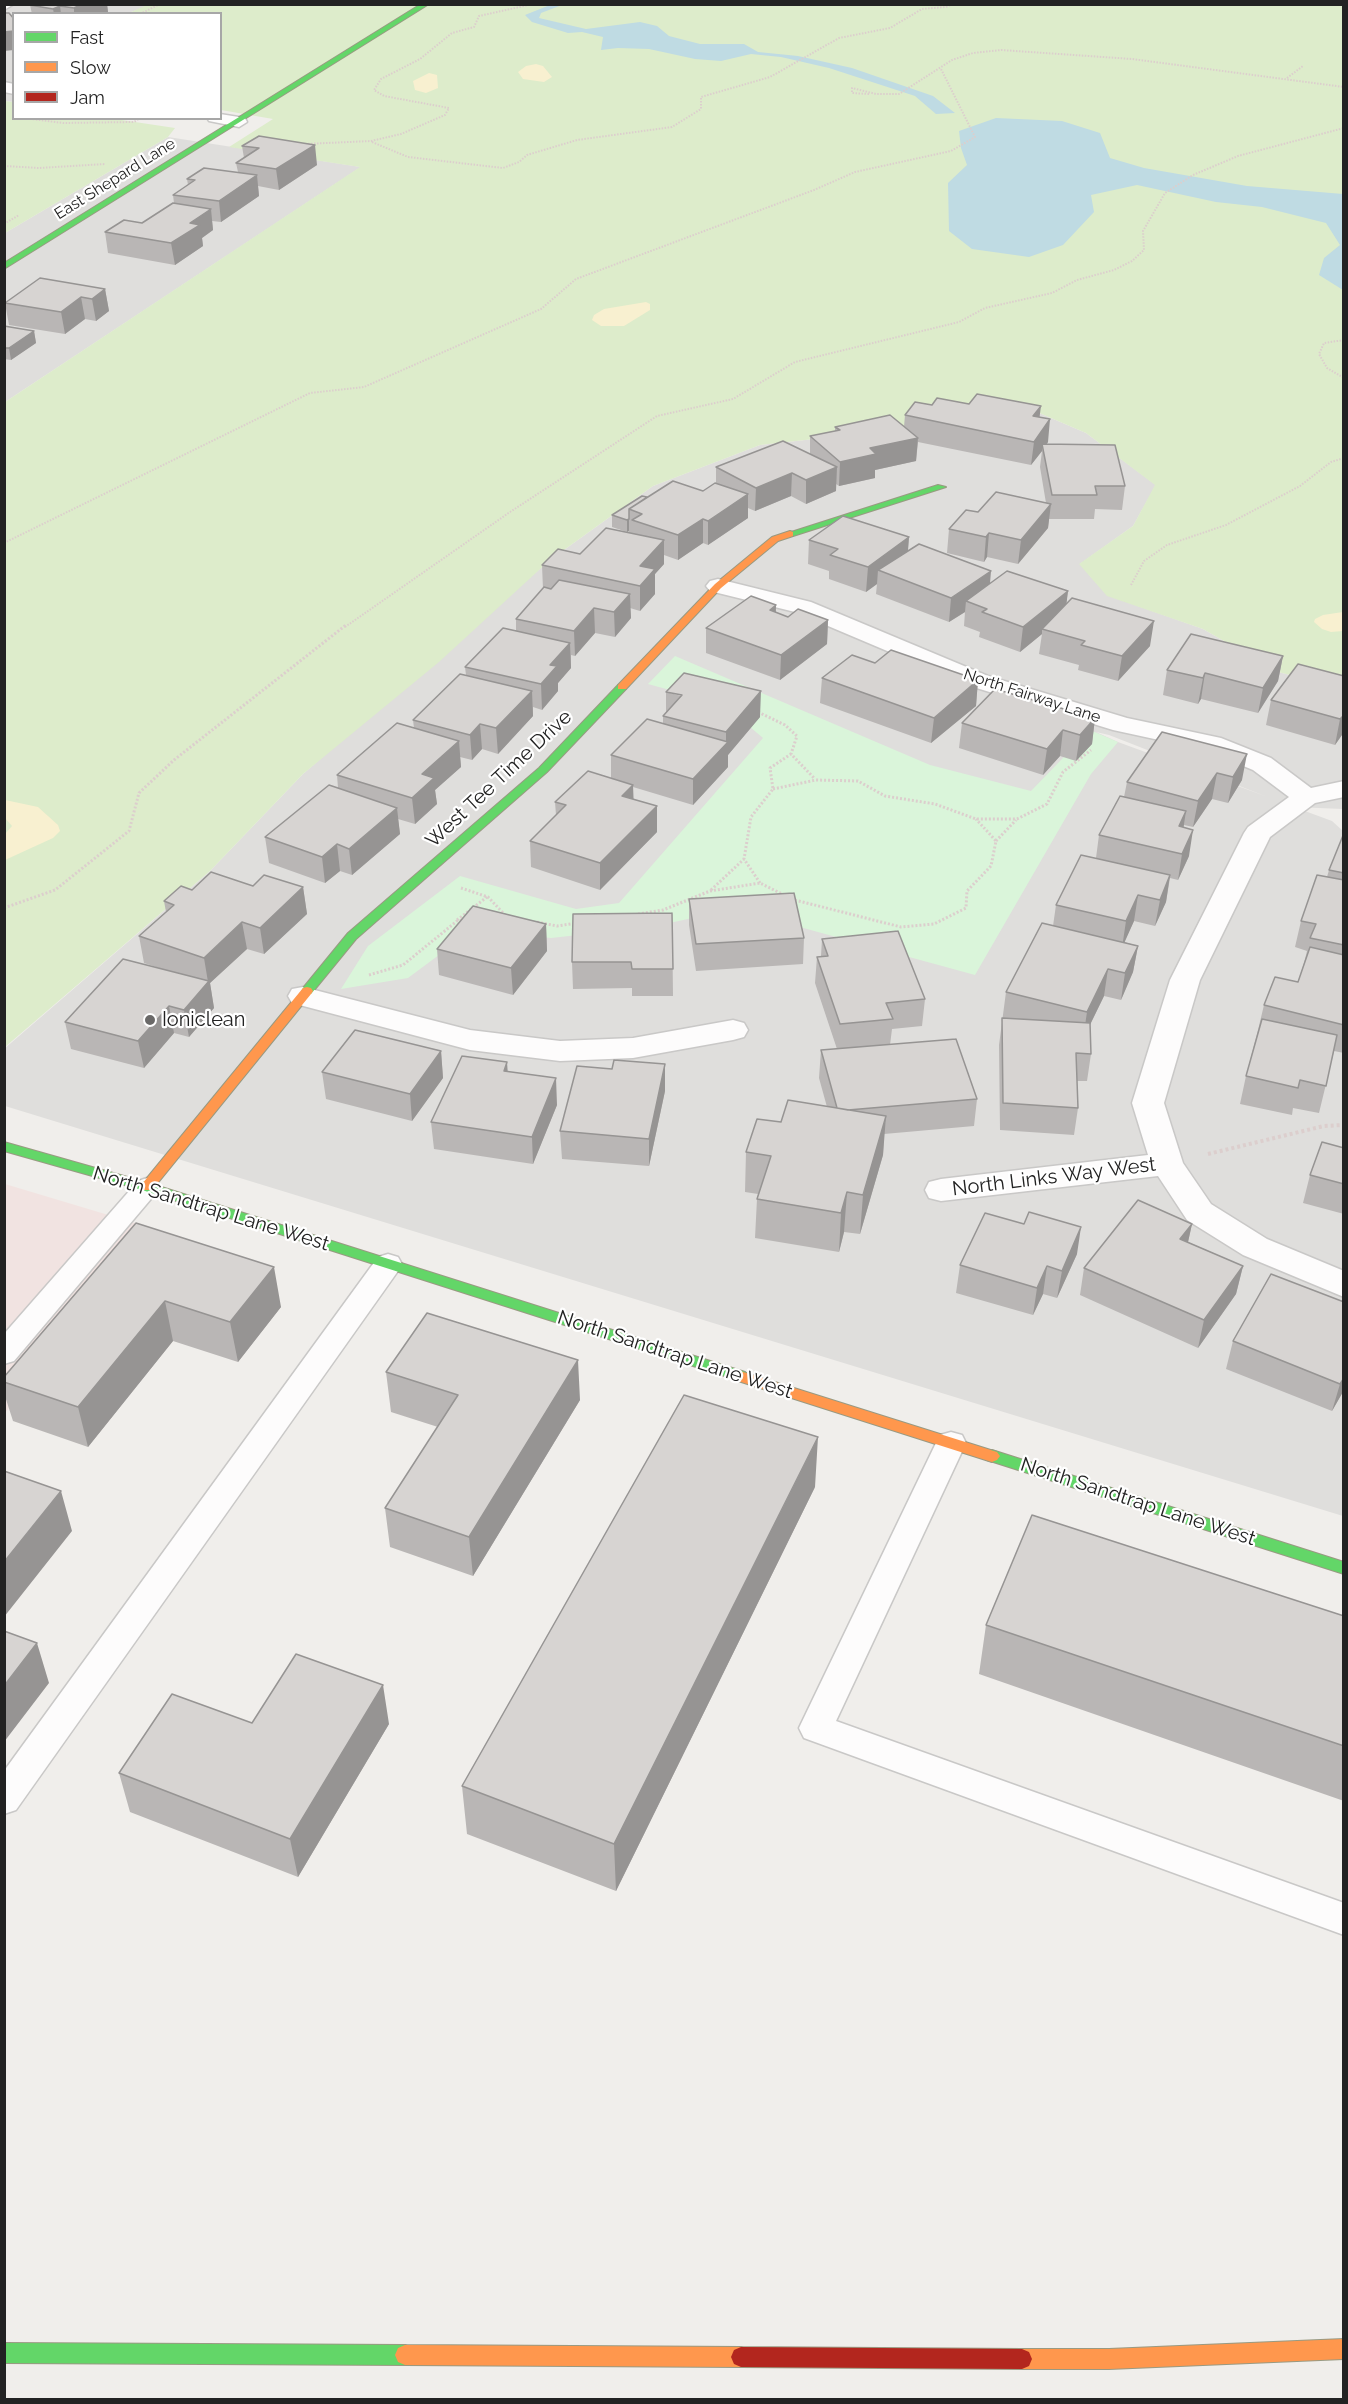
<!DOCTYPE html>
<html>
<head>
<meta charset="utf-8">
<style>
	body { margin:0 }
	#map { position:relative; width:1348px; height:2404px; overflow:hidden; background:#f0eeeb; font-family:Raleway,sans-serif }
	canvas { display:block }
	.frame { position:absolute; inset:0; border:6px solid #222; pointer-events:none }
	.legend { position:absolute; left:12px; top:12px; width:210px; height:108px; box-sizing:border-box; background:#fff; border:2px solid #a7a7a7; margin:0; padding:8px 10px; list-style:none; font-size:18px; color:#222 }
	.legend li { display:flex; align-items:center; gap:12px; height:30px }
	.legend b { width:30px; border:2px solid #a7a7a7 }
</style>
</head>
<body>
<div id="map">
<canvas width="1348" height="2404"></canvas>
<div class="frame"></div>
<ul class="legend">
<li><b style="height:8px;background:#63d668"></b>Fast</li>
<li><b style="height:8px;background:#ff974d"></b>Slow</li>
<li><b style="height:8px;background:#b3261e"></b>Jam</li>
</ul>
</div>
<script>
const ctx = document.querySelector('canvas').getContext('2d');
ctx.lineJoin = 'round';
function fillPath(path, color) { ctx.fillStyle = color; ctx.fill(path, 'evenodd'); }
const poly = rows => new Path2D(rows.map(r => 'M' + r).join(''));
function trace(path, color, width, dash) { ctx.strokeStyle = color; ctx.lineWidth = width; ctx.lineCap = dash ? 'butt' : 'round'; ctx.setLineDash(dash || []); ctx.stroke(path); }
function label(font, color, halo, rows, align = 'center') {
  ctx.font = font + ' Raleway,sans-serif'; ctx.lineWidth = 4.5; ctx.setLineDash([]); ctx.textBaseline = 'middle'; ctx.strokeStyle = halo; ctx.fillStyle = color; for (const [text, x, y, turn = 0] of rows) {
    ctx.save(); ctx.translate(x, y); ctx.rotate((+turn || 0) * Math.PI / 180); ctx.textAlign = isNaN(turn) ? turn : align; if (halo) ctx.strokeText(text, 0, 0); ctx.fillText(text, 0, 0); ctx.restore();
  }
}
fillPath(poly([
	[4,5,149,5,129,13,14,14,13,102,5,101],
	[168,137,361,167,5,402,5,233],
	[1030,409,1086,433,1156,485,1133,526,1080,564,1107,595,1203,629,1278,672,1343,688,1343,809,1294,807,1332,821,1343,831,1343,1516,5,1106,4,1049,210,871,303,774,550,560,653,486,760,445,904,429],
	[1096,732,1109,735,1265,796,1118,742]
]), '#dfdedc');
fillPath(poly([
	[5,1184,155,1229,5,1413]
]), '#f1e3e1');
fillPath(poly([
	[149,4,1343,5,1343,688,1278,672,1203,629,1107,596,1079,564,1133,526,1155,485,1086,433,1030,409,904,429,760,445,653,486,550,560,439,662,303,774,210,871,5,1047,5,402,360,167,229,147,273,119,221,110,220,14,129,13],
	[5,101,13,102,14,118,115,119,175,128,168,137,5,233]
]), '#ddeccb');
fillPath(poly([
	[536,64,543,66,552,77,544,82,523,79,518,72,526,66],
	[429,73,437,75,438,88,426,93,415,90,413,81],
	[646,302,650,304,650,310,624,326,601,326,592,320,594,315,604,309],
	[1343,612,1343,631,1331,632,1322,629,1314,622,1315,619,1323,615],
	[5,800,38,807,58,825,60,831,53,838,5,860,5,834,12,826,5,818]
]), '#f8f0d0');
fillPath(poly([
	[675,656,930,765,1031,791,1090,730,1118,742,1091,774,975,975,734,909,651,927,551,938,474,929,408,978,341,989,368,946,460,876,576,909,619,903,763,738,724,705,648,684]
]), '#daf5da');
fillPath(poly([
	[550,5,562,5,541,13,539,18,586,29,640,22,657,26,669,36,700,44,744,44,758,52,798,56,852,68,933,96,955,113,936,114,915,96,829,68,781,57,751,54,721,61,695,59,649,49,618,48,601,50,603,37,582,32,568,33,532,22,525,15],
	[996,118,1062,121,1100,133,1110,158,1144,168,1247,186,1343,194,1343,290,1319,275,1324,258,1340,245,1326,223,1262,207,1216,202,1137,185,1091,195,1094,212,1063,245,1029,257,972,249,949,231,948,183,967,165,961,148,959,131]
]), '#bfdbe3');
const lane = poly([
	[147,1178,156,1181,160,1187,156,1193,14,1361,4,1364,4,1334,138,1181,147,1178],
	[388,1254,398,1257,402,1264,398,1271,16,1810,4,1814,4,1771,378,1257,388,1254],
	[951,1432,962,1435,966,1443,836,1721,1344,1903,1344,1935,804,1738,799,1728,936,1443,940,1435,951,1432]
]);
const street = poly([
	[4,4,14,4,4,10,4,4],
	[4,82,14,84,14,94,4,92,4,82],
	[220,114,245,118,247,122,239,127,209,121,207,118,220,118,220,114],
	[718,579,811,602,988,676,1127,718,1221,738,1271,758,1311,788,1344,781,1344,797,1315,803,1270,837,1200,980,1164,1103,1183,1163,1211,1204,1267,1239,1344,1271,1344,1297,1243,1255,1187,1220,1158,1176,941,1201,929,1198,925,1190,929,1182,941,1179,1148,1155,1132,1103,1170,980,1244,833,1248,827,1289,797,1253,770,1205,750,1113,730,970,686,795,612,710,591,706,586,710,581,718,579],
	[303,987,470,1030,560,1041,633,1038,733,1020,744,1023,748,1030,744,1037,733,1040,633,1058,560,1061,470,1050,292,1003,288,996,292,989,303,987]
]);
const fast = poly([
	[421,4,429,4,4,269,4,263,421,4],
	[938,485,946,487,793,536,785,534,938,485],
	[622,684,626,685,626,689,547,772,356,939,311,994,303,994,301,991,303,988,348,933,539,768,618,685,622,684],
	[4,1142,152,1184,745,1372,747,1376,745,1380,740,1381,142,1190,4,1151,4,1142],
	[992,1450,1344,1562,1344,1574,987,1460,984,1456,987,1452,992,1450],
	[4,2343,405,2345,412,2348,415,2355,412,2362,405,2365,4,2363,4,2343]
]);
const slow = poly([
	[790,531,793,532,793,536,778,541,721,588,626,689,618,689,618,685,715,584,772,537,790,531],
	[307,987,311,988,313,991,311,994,152,1190,142,1190,140,1187,142,1184,303,988,307,987],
	[740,1371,997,1452,1000,1456,997,1460,992,1462,735,1380,733,1376,735,1372,740,1371],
	[1344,2339,1344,2359,1109,2369,1022,2369,1015,2366,1012,2359,1015,2352,1022,2349,1109,2349,1344,2339],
	[405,2345,741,2347,748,2350,751,2357,748,2364,741,2367,405,2365,398,2362,395,2355,398,2348,405,2345]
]);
const jam = poly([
	[741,2347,1022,2349,1029,2352,1032,2359,1029,2366,1022,2369,741,2367,734,2364,731,2357,734,2350,741,2347]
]);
trace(lane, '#c9c8c7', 3);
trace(street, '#c9c8c7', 3);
trace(fast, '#999a82', 2);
trace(slow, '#999a82', 2);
trace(jam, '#999a82', 2);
trace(poly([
	[140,14,160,4],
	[1287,78,1303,66],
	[869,94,852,93,852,88,876,94,899,94,952,60,973,53,1001,50,1132,59,1344,87],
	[24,118,63,123,134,122,140,118],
	[372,142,408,157,503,168,519,162,527,155,577,140,672,127,701,109,701,97,770,77,839,38,890,28,922,9,946,7,953,4],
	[305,144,371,141,401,134,445,115,449,108,384,96,374,90,381,79,420,59,452,33,474,27,479,16,533,4],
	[4,166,39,168,105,164],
	[4,224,19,215],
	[1344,340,1324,343,1319,354,1327,368,1344,378],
	[4,543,310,393,364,387,541,309,576,279,814,190,855,172,951,151,975,137,941,69],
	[1131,585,1144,561,1167,545,1226,525,1300,486,1331,462,1344,458],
	[345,627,510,512,657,416,733,399,795,362,959,322,985,308,1052,293,1077,280,1114,270,1132,261,1144,250,1143,231,1165,193,1193,175,1238,156,1344,128]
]), '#dccecd', 2, [1.5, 1.5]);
trace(poly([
	[758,712,785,725,797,736,791,754,815,779],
	[773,789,816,780,858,781,885,796,935,804,976,819,1017,819,1047,804,1063,772,1091,750],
	[996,841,1016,820],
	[760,883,744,859,751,817,773,789,770,768,791,754],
	[461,888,488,897,506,916],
	[711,890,744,859],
	[791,899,901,927,934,924,966,908,967,891,991,866,996,841,976,819],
	[4,908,55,890,129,831,139,793,174,760,346,625],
	[638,914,663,910,710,891,760,883,782,894],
	[457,920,487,897],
	[537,922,557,926,577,923],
	[369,975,403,965,457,921,464,920]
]), '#dccecd', 3, [2, 2]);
trace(poly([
	[1208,1154,1324,1126,1344,1125]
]), '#dccecd', 4, [3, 3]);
fillPath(lane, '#fdfcfc');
fillPath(street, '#fdfcfc');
fillPath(fast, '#63d668');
fillPath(slow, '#ff974d');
fillPath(jam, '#b3261e');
fillPath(poly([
	[32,4,107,4,108,12,105,14,32,14,30,5],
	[259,136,317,165,279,190,258,186,259,196,221,222,212,221,213,230,202,238,203,246,175,265,108,253,105,232,142,223,174,203,173,195,188,185,187,179,238,172,236,163,244,158,242,146],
	[105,289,109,311,96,321,85,319,65,334,9,325,5,303],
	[4,326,34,331,36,343,11,360,4,359],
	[932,405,1039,417,1048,442,1047,444,1125,486,1122,510,1095,509,1094,519,1049,519,1048,528,1018,564,987,557,984,562,947,553,949,529,978,512,1046,503,1040,467,1042,451,1031,465,918,442,916,461,875,470,875,478,839,486,836,484,836,491,806,504,791,496,755,511,748,508,748,518,708,545,703,543,678,560,664,555,664,564,655,574,655,594,640,611,630,608,631,618,615,637,595,633,575,656,571,655,571,668,558,683,558,691,542,710,533,707,533,716,498,754,482,749,472,760,460,757,461,767,435,790,437,804,415,824,398,819,400,834,352,875,340,871,325,883,269,863,265,837,338,788,337,775,414,728,413,720,466,675,465,667,516,631,516,619,543,589,542,565,580,554,629,533,629,531,627,532,612,527,612,515,647,497,703,491,716,483,716,467,810,454,810,436,835,431,835,427,904,427,905,415],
	[909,537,908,551,990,583,1068,591,1066,604,1150,646,1118,681,1078,670,1079,665,1039,654,1042,634,1020,652,979,637,980,632,964,626,965,612,949,622,876,594,877,584,866,592,829,579,829,571,808,564,809,540],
	[776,605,776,613,788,617,828,620,827,644,780,680,706,653,706,628],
	[1283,656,1278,681,1258,713,1201,699,1198,704,1163,695,1167,670],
	[875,663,978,680,976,706,931,743,820,703,822,678],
	[1344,676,1344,732,1335,745,1266,725,1271,700],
	[666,692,760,717,728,755,728,767,693,805,633,787,633,799,657,806,657,832,600,890,531,867,530,841,556,815,555,802,611,778,611,755,663,724,663,716,666,713],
	[1095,718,1092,744,1076,761,1060,756,1043,775,959,748,962,723],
	[1162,732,1242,780,1228,803,1212,799,1193,827,1184,825,1183,828,1189,856,1178,880,1170,878,1166,902,1155,926,1134,921,1124,942,1138,946,1133,972,1121,1000,1104,996,1090,1025,1091,1054,1087,1081,1077,1081,1078,1108,1074,1135,1000,1130,999,1045,1006,992,1053,926,1056,905,1096,858,1099,835,1124,797,1127,782],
	[1344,833,1344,1053,1334,1051,1319,1113,1293,1108,1292,1115,1240,1104,1246,1076,1258,1030,1264,1005,1298,982,1304,963,1307,951,1295,947,1301,921,1327,877,1329,870],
	[253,886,303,887,307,914,264,954,247,949,210,983,214,1008,189,1037,174,1033,144,1068,71,1049,65,1022,168,971,144,963,139,936,166,912,164,901,192,890],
	[689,899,804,938,803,964,696,971,689,925],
	[672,913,673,996,632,996,632,988,573,989,572,962],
	[546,924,547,951,513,995,439,975,437,949],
	[822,939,925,999,922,1026,892,1029,890,1045,977,1099,974,1126,884,1134,883,1155,860,1234,844,1232,839,1252,755,1238,757,1199,758,1194,745,1192,746,1152,781,1122,827,1107,819,1078,821,1050,837,1049,815,983,817,957,821,956],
	[441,1051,443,1078,412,1121,326,1099,322,1072],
	[665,1064,665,1091,649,1166,562,1159,560,1131,612,1069],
	[508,1071,557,1105,533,1164,434,1149,431,1122],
	[1344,1148,1344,1214,1303,1203,1310,1175],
	[136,1223,281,1307,238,1362,173,1341,88,1447,13,1421,4,1393,4,1377],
	[1192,1224,1188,1242,1243,1266,1236,1294,1198,1348,1080,1295,1084,1268],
	[1077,1254,1057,1298,1043,1294,1033,1315,956,1293,960,1265],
	[1344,1302,1344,1390,1332,1411,1226,1369,1233,1341],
	[386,1372,580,1400,473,1576,390,1547,385,1508,438,1427,391,1412],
	[815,1487,616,1891,467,1834,462,1786],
	[1344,1616,1344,1801,979,1674,986,1625],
	[252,1723,389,1724,298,1877,130,1812,119,1773]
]), '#b9b6b5');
fillPath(poly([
	[82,4,107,4,108,12,105,14,74,14,74,8],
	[60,6,61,14,54,14,53,9],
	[14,31,14,50,4,51,4,32],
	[315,145,317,165,279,190,276,169],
	[257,175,259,196,221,222,219,201],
	[211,209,213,230,202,238,203,246,175,265,171,243,190,223],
	[105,289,109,311,96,321,92,299],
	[81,297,85,319,65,334,61,312],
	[34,331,36,343,11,360,9,348],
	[1041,406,1038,429,1033,416],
	[1050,419,1048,442,1043,449,1042,444,1042,451,1031,465,1034,442],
	[918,438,916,461,875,470,875,478,839,486,840,462,870,448],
	[837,467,836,491,806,504,806,480],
	[792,473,791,496,755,511,756,488],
	[748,494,748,518,708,545,708,521],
	[1051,504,1048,528,1018,564,1021,540],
	[629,519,629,531,627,532,627,520],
	[703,519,703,543,678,560,678,535],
	[989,533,987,557,984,562,986,537],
	[909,537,907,561,878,570,877,584,866,592,868,567],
	[664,540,664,564,655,574,655,594,640,611,640,566],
	[991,571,989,596,966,601,965,612,949,622,951,598],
	[1068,591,1065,616,1042,629,1042,634,1020,652,1023,627],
	[630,594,631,618,615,637,614,612],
	[776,605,775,630,770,610],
	[594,608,595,633,575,656,574,631],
	[828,620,827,644,780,680,781,655],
	[1154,621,1150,646,1118,681,1122,656],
	[570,643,571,668,558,683,558,691,542,710,541,684,550,665],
	[1283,656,1278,681,1258,713,1263,688],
	[1205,673,1201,699,1198,704,1203,678],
	[978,680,976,706,931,743,934,718],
	[532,691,533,716,498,754,496,728],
	[761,691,760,717,728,755,728,767,693,805,693,779,726,744,726,732],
	[1344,715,1344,732,1335,745,1340,719],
	[1095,718,1092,744,1076,761,1080,735],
	[480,724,482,749,472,760,470,735],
	[1063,730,1060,756,1043,775,1047,749],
	[459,741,461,767,435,790,437,804,415,824,412,798,422,774],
	[1247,754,1242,780,1228,803,1233,777],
	[1217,773,1212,799,1193,827,1198,801],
	[633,785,634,810,622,796],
	[657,806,657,832,600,890,600,863],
	[397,808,400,834,352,875,349,849],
	[1186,811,1182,837,1174,853,1179,826],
	[1193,830,1189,856,1178,880,1182,854],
	[337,844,340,871,325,883,322,857],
	[1170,875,1166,902,1155,926,1160,900],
	[303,887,307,914,264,954,260,928],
	[1138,895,1134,921,1122,948,1126,921],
	[242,922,247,949,210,983,214,1008,189,1037,184,1010,208,982,204,958],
	[546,924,547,951,513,995,511,968],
	[1138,946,1133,972,1121,1000,1125,973],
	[1108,969,1104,996,1083,1039,1087,1012],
	[169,1006,174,1033,144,1068,138,1041],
	[441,1051,443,1078,412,1121,410,1094],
	[507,1062,509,1090,504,1071],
	[665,1064,665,1091,649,1166,649,1139],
	[556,1078,557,1105,533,1164,532,1137],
	[886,1116,883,1155,860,1234,863,1195],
	[847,1192,844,1232,839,1252,841,1213],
	[1192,1224,1186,1251,1180,1239],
	[1081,1227,1077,1254,1057,1298,1062,1271],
	[1047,1266,1043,1294,1033,1315,1037,1288],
	[1243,1266,1236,1294,1198,1348,1204,1320],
	[274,1267,281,1307,238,1362,230,1322],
	[165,1301,173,1341,88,1447,78,1407],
	[578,1360,580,1400,473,1576,469,1537],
	[1344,1378,1344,1390,1332,1411,1340,1384],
	[818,1437,815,1487,616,1891,614,1844],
	[61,1491,72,1531,4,1617,4,1562],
	[37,1643,49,1683,4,1742,4,1686],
	[383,1685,389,1724,298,1877,290,1839]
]), '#969493');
const building = poly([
	[32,4,82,4,74,8,60,6,53,9,30,5,32,4],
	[4,13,9,13,14,19,14,31,4,32,4,13],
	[259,136,315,145,276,169,236,163,259,148,242,146,259,136],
	[204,168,257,175,219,201,173,195,195,180,187,179,204,168],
	[173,203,211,209,190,223,200,225,171,243,105,232,124,220,142,223,173,203],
	[40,278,105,289,92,299,81,297,61,312,5,303,40,278],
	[4,326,34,331,9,348,4,348,4,326],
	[977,394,1041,406,1033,416,1050,419,1034,442,905,415,915,402,932,405,937,398,969,404,977,394],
	[890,415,918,438,870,448,876,454,840,462,810,436,840,430,835,427,890,415],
	[783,441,837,467,806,480,792,473,756,488,716,467,783,441],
	[1042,444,1115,445,1125,486,1095,486,1097,495,1052,495,1042,444],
	[673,481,703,491,715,483,748,494,708,521,703,519,678,535,632,520,642,514,629,509,673,481],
	[996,492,1051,504,1021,540,989,533,986,537,949,529,966,510,978,512,996,492],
	[642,496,647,497,629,509,629,519,627,520,612,515,642,496],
	[843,516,909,537,868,567,830,555,838,549,809,540,843,516],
	[606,528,664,540,640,566,655,569,640,586,542,565,558,549,580,554,606,528],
	[919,544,991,571,951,598,878,570,919,544],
	[1007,571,1068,591,1023,627,982,612,987,609,966,601,1007,571],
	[559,580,630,594,614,612,594,608,574,631,516,619,544,587,551,589,559,580],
	[751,596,776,605,770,610,788,617,798,609,828,620,781,655,706,628,751,596],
	[1072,598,1154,621,1122,656,1081,645,1085,641,1042,629,1072,598],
	[503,628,570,643,550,665,557,666,541,684,465,667,503,628],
	[1191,634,1283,656,1263,688,1205,673,1203,678,1167,670,1191,634],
	[891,650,978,680,934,718,822,678,852,655,875,663,891,650],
	[1298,664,1344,676,1344,715,1340,719,1271,700,1298,664],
	[684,673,761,691,726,732,663,716,682,695,666,692,684,673],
	[460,674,532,691,496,728,480,724,470,735,413,720,460,674],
	[995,689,1095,718,1080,735,1063,730,1047,749,962,723,995,689],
	[647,719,728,742,693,779,611,755,647,719],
	[397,723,459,741,422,774,434,778,412,798,337,775,397,723],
	[1162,732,1247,754,1233,777,1217,773,1198,801,1127,782,1162,732],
	[588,771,633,785,622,796,657,806,600,863,530,841,566,805,555,802,588,771],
	[329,785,397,808,349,849,337,844,322,857,265,837,329,785],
	[1120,796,1186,811,1179,826,1193,830,1182,854,1099,835,1120,796],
	[1344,833,1344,873,1329,870,1344,833],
	[1081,855,1170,875,1160,900,1138,895,1126,921,1056,905,1081,855],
	[211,872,253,886,264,875,303,887,260,928,242,922,204,958,139,936,174,905,164,901,181,886,192,890,211,872],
	[1317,875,1344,880,1344,945,1310,938,1316,924,1301,921,1317,875],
	[794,893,804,938,696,944,689,899,794,893],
	[473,906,546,924,511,968,437,949,473,906],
	[672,913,673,969,632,969,631,962,572,962,573,914,672,913],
	[1042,923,1138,946,1125,973,1108,969,1087,1012,1006,992,1042,923],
	[898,931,925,999,886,1003,893,1019,840,1024,817,957,828,956,822,939,898,931],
	[1310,947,1344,955,1344,1025,1264,1005,1275,977,1298,982,1310,947],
	[123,959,209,981,184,1010,169,1006,138,1041,65,1022,123,959],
	[1002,1018,1090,1023,1091,1054,1076,1053,1078,1108,1003,1103,1002,1018],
	[1262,1019,1337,1035,1326,1086,1300,1080,1298,1088,1246,1076,1262,1019],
	[355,1030,441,1051,410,1094,322,1072,355,1030],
	[956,1039,977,1099,848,1110,837,1108,821,1050,956,1039],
	[462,1056,507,1062,504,1071,556,1078,532,1137,431,1122,462,1056],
	[614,1060,665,1064,649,1139,560,1131,577,1066,612,1069,614,1060],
	[788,1100,886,1116,863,1195,847,1192,841,1213,757,1199,771,1156,746,1152,757,1119,781,1122,788,1100],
	[1322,1142,1344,1148,1344,1184,1310,1175,1322,1142],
	[1138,1200,1192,1224,1180,1239,1243,1266,1204,1320,1084,1268,1138,1200],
	[1029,1212,1081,1227,1062,1271,1047,1266,1037,1288,960,1265,985,1213,1024,1224,1029,1212],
	[136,1223,274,1267,230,1322,165,1301,78,1407,4,1382,4,1377,136,1223],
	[1271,1274,1344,1302,1344,1378,1340,1384,1233,1341,1271,1274],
	[427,1313,578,1360,469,1537,385,1508,458,1395,386,1372,427,1313],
	[684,1395,818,1437,614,1844,462,1786,684,1395],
	[4,1471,61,1491,4,1562,4,1471],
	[1032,1515,1344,1616,1344,1746,986,1625,1032,1515],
	[4,1631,37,1643,4,1686,4,1631],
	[296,1654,383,1685,290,1839,119,1773,172,1694,252,1723,296,1654]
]);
fillPath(building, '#d7d4d2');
trace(building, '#969493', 1.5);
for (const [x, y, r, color] of [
	[150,1020,6,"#6a6968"]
]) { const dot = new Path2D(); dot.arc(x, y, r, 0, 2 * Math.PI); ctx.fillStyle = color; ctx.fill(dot); trace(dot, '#fff', 2); }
label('16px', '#222', '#fff', [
	["East Shepard Lane",115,179,-32],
	["North Fairway Lane",1032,696,18]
]);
label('20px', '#222', '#fff', [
	["West Tee Time Drive",499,779,-43],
	["North Links Way West",1054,1177,-7],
	["North Sandtrap Lane West",211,1209,17],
	["North Sandtrap Lane West",675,1355,18],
	["North Sandtrap Lane West",1138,1502,18]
]);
label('20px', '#222', '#fff', [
	["Ioniclean",162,1020]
], 'left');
</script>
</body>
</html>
